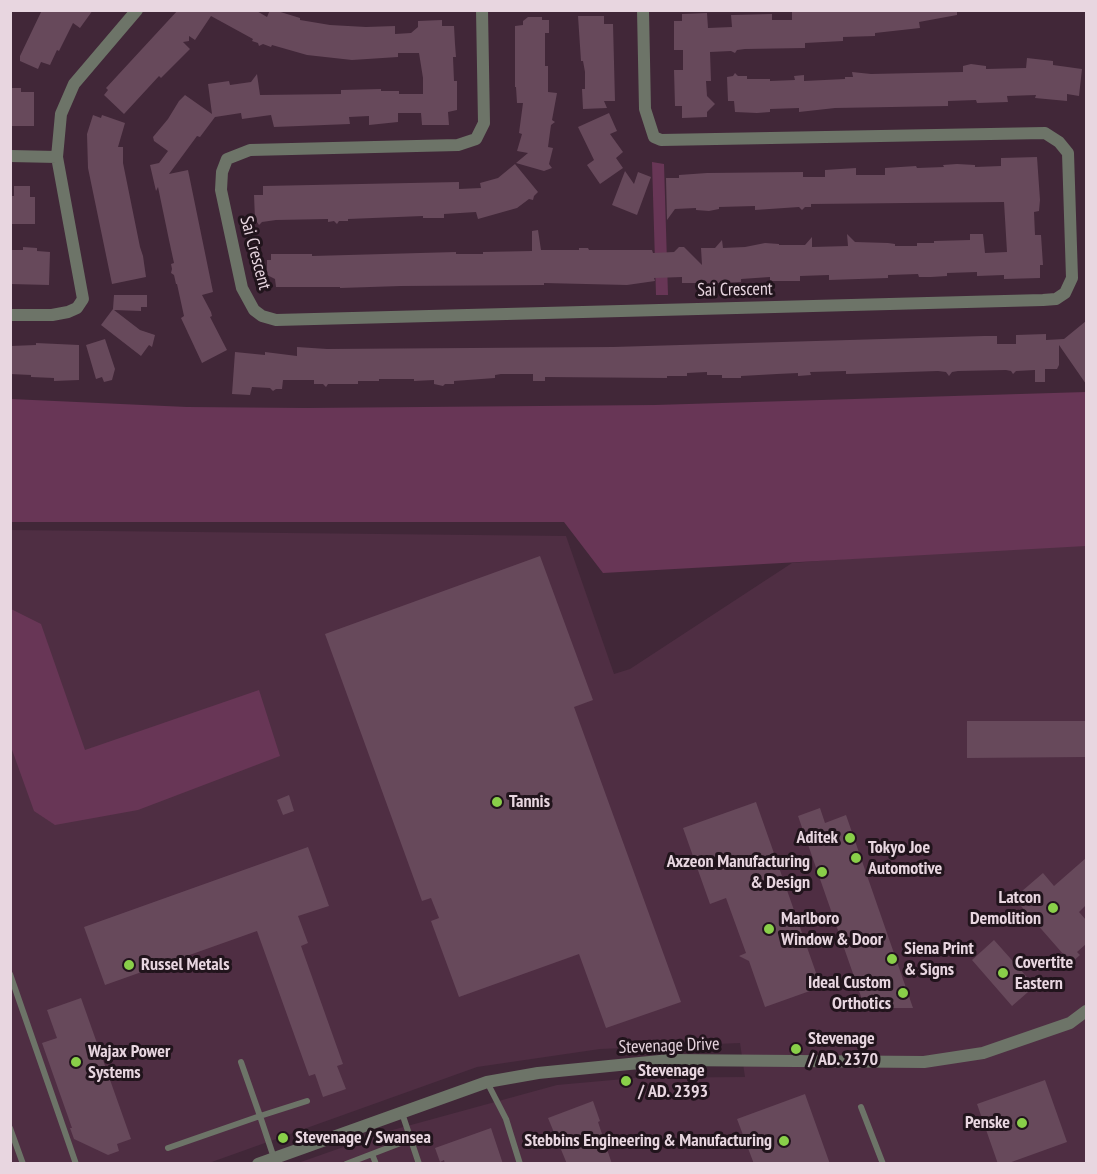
<!DOCTYPE html>
<html>
<head>
<meta charset="utf-8">
<style>
	body { margin:0 }
	#map { position:relative; width:1097px; height:1174px; overflow:hidden; background:#412738; font-family:"PT Sans Narrow",sans-serif }
	canvas { display:block }
	.frame { position:absolute; inset:0; border:12px solid #e8d6e0; pointer-events:none }
</style>
</head>
<body>
<div id="map">
<canvas width="1097" height="1174"></canvas>
<div class="frame"></div>
</div>
<script>
const ctx = document.querySelector('canvas').getContext('2d');
ctx.lineJoin = 'round';
function fillPath(path, color) { ctx.fillStyle = color; ctx.fill(path, 'evenodd'); }
const poly = rows => new Path2D(rows.map(r => 'M' + r).join(''));
function trace(path, color, width, dash) { ctx.strokeStyle = color; ctx.lineWidth = width; ctx.lineCap = dash ? 'butt' : 'round'; ctx.setLineDash(dash || []); ctx.stroke(path); }
function label(font, color, halo, rows, align = 'center') {
  ctx.font = font + ' "PT Sans Narrow",sans-serif'; ctx.lineWidth = 6; ctx.setLineDash([]); ctx.textBaseline = 'middle'; ctx.strokeStyle = halo; ctx.fillStyle = color; for (const [text, x, y, turn = 0] of rows) {
    ctx.save(); ctx.translate(x, y); ctx.rotate((+turn || 0) * Math.PI / 180); ctx.textAlign = isNaN(turn) ? turn : align; if (halo) ctx.strokeText(text, 0, 0); ctx.fillText(text, 0, 0); ctx.restore();
  }
}
fillPath(poly([
	[10,530,566,536,614,674,630,669,792,563,1086,540,1086,1163,298,1163,389,1131,557,1085,635,1078,745,1077,740,1043,600,1049,477,1067,209,1163,11,1163]
]), '#4f2e43');
fillPath(poly([
	[652,162,664,164,668,295,656,295],
	[1086,392,1086,546,603,573,564,522,11,522,11,399,187,407,306,408,655,405],
	[11,609,41,624,85,750,259,690,280,756,138,810,55,825,34,811,11,747]
]), '#683656');
fillPath(poly([
	[42,10,93,10,80,28,73,23,59,51,57,50,50,65,41,62,38,69,20,61,20,56],
	[178,10,255,10,267,17,270,10,274,10,300,18,300,20,330,25,366,27,395,26,395,34,411,33,418,27,418,21,442,20,442,26,454,26,455,44,456,57,453,57,454,81,457,81,457,110,448,112,449,125,422,125,421,113,398,113,398,122,369,125,369,116,349,117,350,124,274,127,271,115,242,119,241,113,215,117,200,137,197,136,169,174,188,170,213,292,202,295,211,312,212,316,210,317,227,350,202,363,181,318,184,316,177,284,176,284,174,275,171,273,172,269,171,264,174,263,169,240,158,187,156,191,150,165,159,163,168,151,154,141,153,137,168,119,179,101,185,95,212,114,208,84,229,81,230,85,251,82,257,74,260,95,341,94,341,90,381,89,381,91,399,91,399,94,423,94,423,78,419,53,398,53,398,57,352,60,307,55,272,45,271,47,263,44,259,46,258,43,252,41,253,39,211,16,195,40,189,36,189,41,183,42,190,49,161,78,159,76,124,114,104,95,108,90,106,88],
	[957,10,957,15,919,22,920,28,875,33,875,36,843,37,843,41,805,43,805,48,745,49,737,50,735,53,731,51,710,52,711,81,706,81,707,96,715,104,707,112,707,117,682,118,682,106,675,106,674,70,683,70,683,50,674,50,674,21,682,21,682,14,707,13,708,28,732,27,731,15,772,14,772,20,792,20,792,11],
	[578,16,604,16,604,24,613,24,615,101,604,101,607,108,583,109,582,89,585,89,585,72,583,61,581,61],
	[528,17,542,17,542,20,549,20,549,33,545,33,545,66,548,66,548,92,557,93,552,120,555,122,551,125,548,147,553,148,549,164,552,168,544,171,516,163,528,153,517,151,522,134,519,133,523,103,517,103,516,87,515,87,515,26,523,25,523,21],
	[1027,58,1053,61,1053,65,1082,69,1079,96,1067,94,1067,101,1035,98,1036,95,1007,96,1008,102,977,103,976,100,948,101,948,106,835,108,799,112,799,108,770,109,770,112,757,113,735,112,734,101,728,101,727,77,733,76,735,73,738,76,747,76,747,79,770,79,770,81,795,80,794,76,804,75,804,81,845,79,845,77,853,77,852,72,871,74,963,72,963,66,971,64,986,66,986,69,1026,68],
	[10,88,21,88,21,92,34,92,34,126,12,126],
	[609,113,617,131,610,134,623,152,616,158,623,168,600,184,587,165,594,160,578,127],
	[93,115,101,118,102,115,125,123,118,147,123,147,123,163,140,247,143,256,146,277,112,284,88,168,87,134],
	[1037,157,1040,200,1039,211,1034,212,1035,235,1041,235,1043,265,1040,265,1040,278,1004,279,1004,275,977,276,977,272,947,273,947,276,931,277,919,277,918,274,888,275,888,278,829,280,829,275,800,276,800,281,770,281,770,277,741,279,741,282,697,284,697,283,682,283,682,277,654,278,655,281,627,285,544,283,544,285,401,286,340,288,340,287,276,287,275,279,267,275,267,260,271,260,271,254,312,254,312,256,456,252,456,254,483,254,483,252,532,251,532,231,538,230,541,250,579,250,579,248,588,248,589,250,652,250,653,253,674,252,679,247,684,247,702,265,701,248,715,248,722,240,723,248,745,247,765,243,779,244,779,245,805,245,812,237,812,247,848,246,847,234,855,242,888,243,895,244,895,246,917,246,917,243,934,243,934,241,970,240,970,234,983,234,985,253,1007,252,1004,202,811,204,811,207,805,207,802,210,799,207,755,210,755,206,719,207,719,209,709,211,696,210,696,208,675,209,667,220,666,178,679,178,679,175,707,173,803,172,803,177,825,177,825,170,856,168,856,175,885,175,885,168,916,166,917,168,944,167,943,165,957,164,975,165,975,167,1001,166,1001,158],
	[515,164,538,192,534,196,533,200,529,199,517,208,478,219,476,212,444,214,444,218,423,218,423,216,348,219,348,221,339,221,337,224,334,221,328,222,328,219,276,220,262,222,259,225,255,219,254,195,263,195,263,186,459,182,459,189,481,188,480,183,498,178],
	[625,171,634,184,638,172,651,177,637,215,612,205],
	[14,186,30,186,30,197,35,197,35,224,10,224,10,196,14,196],
	[23,247,37,248,37,251,50,252,49,285,10,284,10,250,23,250],
	[114,295,147,295,147,307,141,307,141,311,114,310,140,330,155,335,152,347,149,345,141,356,101,325,113,309],
	[1086,321,1086,384,1059,345,1059,365,1057,369,1045,369,1045,382,1035,382,1035,370,1016,371,1013,374,1011,371,1006,370,958,371,952,372,949,376,946,372,938,371,846,374,846,371,810,372,811,375,798,376,798,373,777,374,741,376,741,378,722,378,722,375,707,375,707,372,687,373,687,376,667,376,667,378,545,377,545,381,533,381,533,374,501,374,495,375,495,378,454,381,454,384,445,384,443,386,434,384,434,380,414,381,414,379,379,379,379,381,358,381,358,384,328,384,326,387,323,384,314,384,314,380,283,380,282,389,276,389,273,391,270,388,252,387,250,395,232,394,235,352,265,355,265,352,297,356,297,347,327,349,613,347,984,336,997,336,997,344,1016,344,1016,335,1046,334,1046,340,1064,339],
	[105,339,115,369,112,380,104,382,102,377,96,379,86,345],
	[36,343,79,345,79,380,54,381,54,378,31,377,31,375,10,374,10,346,36,345],
	[540,556,593,700,574,707,681,1002,606,1028,579,954,459,997,431,921,439,918,431,898,422,901,325,634],
	[967,721,1086,721,1086,757,967,758],
	[289,795,294,811,283,815,277,800],
	[756,802,821,987,765,1007,749,961,739,956,746,953,726,898,710,904,683,828],
	[820,808,825,823,846,815,913,1008,865,1008,798,816],
	[308,847,329,906,298,916,308,943,301,946,343,1064,337,1066,346,1089,323,1097,315,1074,309,1076,257,931,105,985,84,927],
	[1086,858,1086,905,1079,912,1086,920,1086,944,1077,952,1080,955,1071,963,1014,898,1043,873,1054,886],
	[994,940,1035,986,1012,1006,972,960],
	[81,998,131,1139,117,1144,119,1151,108,1155,74,1139,70,1128,72,1128,42,1043,57,1038,47,1010],
	[1045,1080,1067,1142,1006,1164,998,1164,977,1104],
	[805,1094,830,1164,754,1164,737,1119],
	[593,1101,600,1121,598,1122,612,1164,567,1164,548,1118],
	[491,1128,503,1164,445,1164,444,1160,440,1162,435,1148]
]), '#67495b');
trace(poly([
	[10,974,76,1164],
	[487,1082,506,1119,520,1164],
	[861,1107,883,1164],
	[402,1113,419,1164],
	[10,1128,23,1164],
	[168,1148,260,1116,241,1062],
	[372,1154,411,1139],
	[274,1158,260,1116,307,1101],
	[346,1164,372,1154,376,1164]
]), '#6d7468', 6);
trace(poly([
	[482,10,484,123,476,139,458,145,250,150,227,159,222,172,221,190,242,288,254,310,262,316,276,320,1043,300,1056,299,1065,293,1072,278,1068,153,1059,142,1045,133,661,140,654,137,645,109,643,10],
	[10,156,57,157],
	[10,315,52,315,68,312,77,308,83,299,57,157,61,114,74,84,137,10],
	[258,1164,487,1082,538,1073,670,1060,924,1062,983,1053,1070,1023,1086,1011]
]), '#6d7468', 12);
for (const [x, y, r, color] of [
	[497,802,6,"#89cf49"],
	[850,838,6,"#89cf49"],
	[856,858,6,"#89cf49"],
	[822,872,6,"#89cf49"],
	[1053,908,6,"#89cf49"],
	[769,929,6,"#89cf49"],
	[892,959,6,"#89cf49"],
	[129,965,6,"#89cf49"],
	[1003,973,6,"#89cf49"],
	[903,993,6,"#89cf49"],
	[796,1049,6,"#89cf49"],
	[76,1062,6,"#89cf49"],
	[626,1081,6,"#89cf49"],
	[1022,1123,6,"#89cf49"],
	[283,1138,6,"#89cf49"],
	[784,1141,6,"#89cf49"]
]) { const dot = new Path2D(); dot.arc(x, y, r, 0, 2 * Math.PI); ctx.fillStyle = color; ctx.fill(dot); trace(dot, '#21141c', 2); }
label('18px', '#e8d6e0', '#21141c', [
	["Sai Crescent",255,253,75],
	["Sai Crescent",735,290,-1],
	["Stevenage Drive",669,1046,-2]
]);
label('bold 18px', '#e8d6e0', '#21141c', [
	["Tannis",509,802],
	["Aditek",838,838,"right"],
	["Tokyo Joe",868,848],
	["Automotive",868,869],
	["Axzeon Manufacturing",810,862,"right"],
	["& Design",810,883,"right"],
	["Latcon",1041,898,"right"],
	["Demolition",1041,919,"right"],
	["Marlboro",781,919],
	["Window & Door",781,940],
	["Siena Print",904,949],
	["& Signs",904,970],
	["Covertite",1015,963],
	["Eastern",1015,984],
	["Russel Metals",141,965],
	["Ideal Custom",891,983,"right"],
	["Orthotics",891,1004,"right"],
	["Stevenage",808,1039],
	["/ AD. 2370",808,1060],
	["Wajax Power",88,1052],
	["Systems",88,1073],
	["Stevenage",638,1071],
	["/ AD. 2393",638,1092],
	["Penske",1010,1123,"right"],
	["Stevenage / Swansea",295,1138],
	["Stebbins Engineering & Manufacturing",772,1141,"right"]
], 'left');
</script>
</body>
</html>
